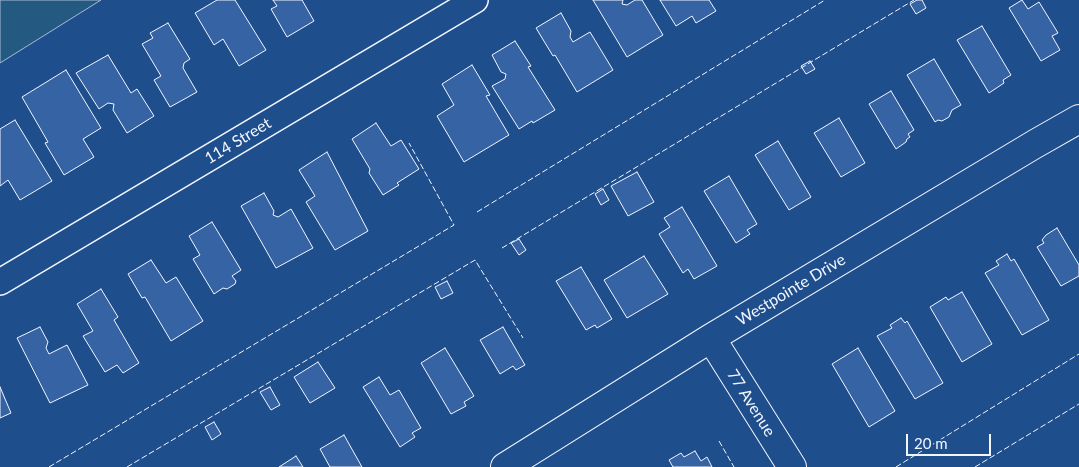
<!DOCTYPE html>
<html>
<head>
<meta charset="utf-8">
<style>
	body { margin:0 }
	#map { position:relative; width:1079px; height:467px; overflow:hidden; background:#1f4e8c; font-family:Lato,sans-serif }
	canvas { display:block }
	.scale { position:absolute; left:906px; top:434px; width:85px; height:22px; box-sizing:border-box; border:2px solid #f2f6ff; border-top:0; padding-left:6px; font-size:15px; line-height:18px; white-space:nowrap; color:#f2f6ff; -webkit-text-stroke:4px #1f4e8c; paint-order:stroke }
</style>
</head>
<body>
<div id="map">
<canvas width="1079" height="467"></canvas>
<div class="scale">20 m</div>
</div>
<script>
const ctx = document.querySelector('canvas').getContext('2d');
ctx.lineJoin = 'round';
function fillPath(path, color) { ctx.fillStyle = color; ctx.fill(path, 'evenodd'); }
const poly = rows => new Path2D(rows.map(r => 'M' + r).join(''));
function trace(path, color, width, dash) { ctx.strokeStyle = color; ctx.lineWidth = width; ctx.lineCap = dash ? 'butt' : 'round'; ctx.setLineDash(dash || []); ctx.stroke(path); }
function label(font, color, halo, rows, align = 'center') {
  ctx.font = font + ' Lato,sans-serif'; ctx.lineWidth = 4; ctx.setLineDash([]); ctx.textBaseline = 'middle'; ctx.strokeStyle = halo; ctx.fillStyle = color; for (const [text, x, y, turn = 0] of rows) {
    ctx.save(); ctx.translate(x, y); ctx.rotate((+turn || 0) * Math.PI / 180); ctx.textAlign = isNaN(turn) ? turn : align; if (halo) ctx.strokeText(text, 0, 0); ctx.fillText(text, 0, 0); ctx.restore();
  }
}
const green = poly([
	[0,0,101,0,0,63,0,0]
]);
fillPath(green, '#245a82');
trace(green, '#a8bbd7', 1);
const building = poly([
	[217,0,235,0,266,50,239,66,223,39,214,45,195,13,217,0],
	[273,0,302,0,314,21,287,37,271,9,277,6,273,0],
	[593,0,623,0,622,4,627,5,635,0,642,0,663,35,627,57,593,0],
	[660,0,709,0,716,11,696,23,692,16,676,26,660,0],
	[917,0,922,0,926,8,916,14,910,4,917,0],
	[1022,0,1028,9,1039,2,1058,33,1052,36,1060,50,1041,61,1009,8,1022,0],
	[561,13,571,31,570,37,573,42,590,32,613,70,577,92,555,55,553,56,536,28,561,13],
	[168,23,190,59,184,63,183,68,197,92,170,107,154,80,161,76,142,44,153,38,150,33,168,23],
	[982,26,1011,75,1003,80,1004,83,989,93,957,40,982,26],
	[515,41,531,66,528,67,555,110,533,123,532,121,519,129,492,86,505,79,506,74,501,72,492,55,515,41],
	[108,55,131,93,137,89,154,116,127,133,113,110,114,104,108,103,99,109,76,73,108,55],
	[934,59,961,105,952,110,949,117,942,121,938,120,935,122,907,75,934,59],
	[810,61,815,69,806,74,801,66,810,61],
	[472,65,490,95,486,96,509,135,464,162,437,116,454,105,442,84,472,65],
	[66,70,101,128,83,139,94,157,64,175,45,143,48,142,22,97,66,70],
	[891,91,914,130,908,134,910,137,907,139,906,142,896,149,869,104,891,91],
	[839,118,865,163,841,177,814,133,839,118],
	[15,120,52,181,20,200,8,180,0,186,0,129,15,120],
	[376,123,391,146,401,140,419,169,397,183,399,185,383,195,369,173,370,169,352,139,376,123],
	[778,141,811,197,789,210,755,155,778,141],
	[327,152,368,231,335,250,306,202,315,196,299,170,327,152],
	[637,172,654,202,628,216,611,186,637,172],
	[729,176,757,224,747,230,750,234,736,243,704,191,729,176],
	[603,189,609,200,601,205,595,194,603,189],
	[264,193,274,211,273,215,278,217,291,209,313,248,276,268,241,206,264,193],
	[682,207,717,266,694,279,688,269,683,273,659,234,670,227,664,218,682,207],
	[212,222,241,270,232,276,236,281,235,284,227,289,223,288,214,294,193,259,200,255,189,236,212,222],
	[1057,228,1079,265,1079,276,1061,286,1037,247,1044,243,1042,240,1046,235,1057,228],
	[519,239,526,250,519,255,511,243,519,239],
	[1007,254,1011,261,1014,259,1049,320,1022,335,985,273,999,265,996,261,1007,254],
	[644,256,668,294,627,318,604,280,644,256],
	[151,260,166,283,176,277,203,321,171,341,145,297,142,298,128,274,151,260],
	[581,267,612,319,597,328,595,325,586,330,556,281,581,267],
	[447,281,453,293,441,299,435,287,447,281],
	[101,289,118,317,114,320,139,363,123,373,117,365,105,372,83,336,93,331,77,304,101,289],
	[962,292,992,344,962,362,930,307,946,297,948,300,962,292],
	[901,318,905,323,907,321,943,383,915,399,877,336,892,328,890,325,901,318],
	[40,327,48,342,46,348,49,354,67,345,88,385,50,403,17,338,40,327],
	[503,327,525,365,516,370,513,366,500,374,480,340,503,327],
	[445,348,474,396,464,402,466,406,451,414,421,363,445,348],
	[858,348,895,411,869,427,832,364,858,348],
	[318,362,335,388,310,403,294,377,318,362],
	[379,377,390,395,399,390,421,428,412,433,415,437,400,447,363,387,379,377],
	[0,387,11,413,0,418,0,387],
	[270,387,280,405,271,410,260,392,270,387],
	[214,422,221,434,212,440,205,427,214,422],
	[344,435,362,467,330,467,320,449,344,435],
	[695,451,701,461,707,457,712,467,673,467,669,460,681,453,684,457,695,451],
	[296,456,303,467,279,467,296,456]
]);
fillPath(building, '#3563a3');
trace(building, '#f2f6ff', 1);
const street = poly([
	[0,282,475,0]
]);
const secondary = poly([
	[711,338,792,467],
	[505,467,711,338,1035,144,1079,119]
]);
trace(street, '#f2f6ff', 28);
trace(secondary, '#f2f6ff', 30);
trace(street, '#1f4e8c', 25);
trace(secondary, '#1f4e8c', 28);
trace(poly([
	[477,212,825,0],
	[502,248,914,0],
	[719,441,734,467],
	[49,467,454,225,409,143],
	[127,467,475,260,523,338],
	[896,467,1079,354],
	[975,467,1079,404]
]), '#f2f6ff', 1, [6, 2.5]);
label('16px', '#f2f6ff', '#1f4e8c', [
	["114 Street",238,141,-31],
	["Westpointe Drive",791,290,-31],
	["77 Avenue",751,403,58]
]);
</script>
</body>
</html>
